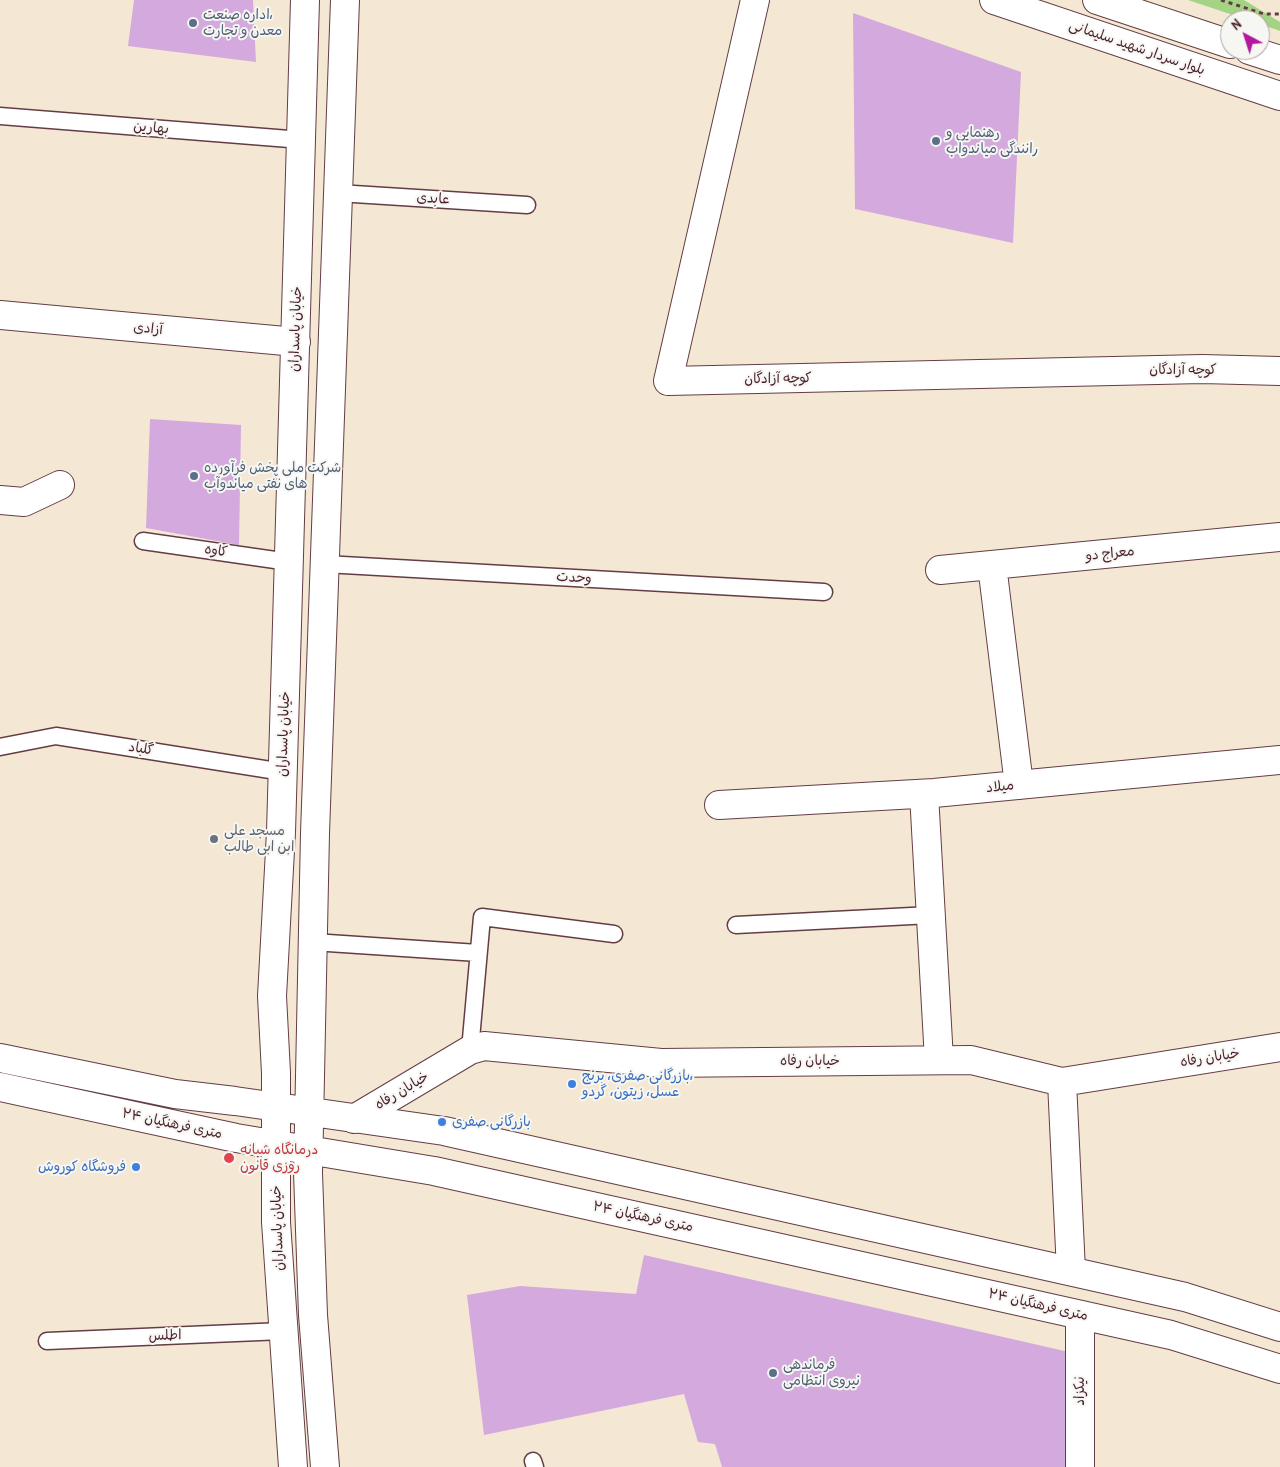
<!DOCTYPE html>
<html>
<head>
<meta charset="utf-8">
<style>
	body { margin:0 }
	#map { position:relative; width:1280px; height:1467px; overflow:hidden; background:#f4e7d3; font-family:"Patrick Hand",sans-serif }
	canvas { display:block }
	.north { position:absolute; left:1220px; top:10px; width:50px; height:50px; box-sizing:border-box; background:#f6f6f2; border:1px solid #b1a0a2; border-radius:50%; rotate:320deg; font-size:14px; font-weight:700; line-height:20px; text-align:center; color:#4a1f2b }
	.north::after { content:''; display:block; margin:auto; width:18px; height:22px; background:#b5179e; clip-path:polygon(50% 0,100% 100%,50% 72%,0 100%) }
</style>
</head>
<body>
<div id="map">
<canvas width="1280" height="1467"></canvas>
<div class="north">N</div>
</div>
<script>
const ctx = document.querySelector('canvas').getContext('2d');
ctx.lineJoin = 'round';
function fillPath(path, color) { ctx.fillStyle = color; ctx.fill(path, 'evenodd'); }
const poly = rows => new Path2D(rows.map(r => 'M' + r).join(''));
function trace(path, color, width, dash) { ctx.strokeStyle = color; ctx.lineWidth = width; ctx.lineCap = dash ? 'butt' : 'round'; ctx.setLineDash(dash || []); ctx.stroke(path); }
function label(font, color, halo, rows, align = 'center') {
  ctx.font = font + ' "Patrick Hand","Playpen Sans Arabic",sans-serif'; ctx.lineWidth = 4; ctx.setLineDash([]); ctx.textBaseline = 'middle'; ctx.strokeStyle = halo; ctx.fillStyle = color; for (const [text, x, y, turn = 0] of rows) {
    ctx.save(); ctx.translate(x, y); ctx.rotate((+turn || 0) * Math.PI / 180); ctx.textAlign = isNaN(turn) ? turn : align; if (halo) ctx.strokeText(text, 0, 0); ctx.fillText(text, 0, 0); ctx.restore();
  }
}
fillPath(poly([
	[1188,0,1244,0,1280,22,1280,31,1260,24,1260,20,1248,20]
]), '#a4d483');
fillPath(poly([
	[134,0,253,0,256,62,128,46],
	[853,13,1021,72,1013,243,855,209],
	[150,419,241,425,239,545,146,528],
	[644,1255,1069,1352,1071,1467,722,1467,715,1444,698,1442,684,1394,484,1435,467,1295,520,1286,636,1294]
]), '#d4a9dd');
const lane = poly([
	[0,116,302,140],
	[338,193,527,205],
	[143,541,289,562],
	[325,564,824,592],
	[0,747,56,736,283,772],
	[736,925,931,915],
	[313,942,478,953],
	[470,1050,482,917,614,934],
	[47,1341,283,1331],
	[533,1461,535,1467]
]);
const street = poly([
	[755,0,668,381,1202,369,1280,371],
	[0,315,296,342],
	[0,500,24,502,60,485],
	[992,565,1019,785],
	[940,570,1280,537],
	[924,794,939,1060],
	[719,805,934,793,1280,760],
	[1062,1082,1071,1271],
	[354,1119,470,1050,484,1046,661,1063,971,1060,1062,1082,1280,1047],
	[1080,1467,1080,1315]
]);
const secondary = poly([
	[994,0,1280,96],
	[1097,0,1230,44],
	[1249,50,1280,60],
	[0,1058,175,1094,235,1101,444,1131,1185,1297,1280,1327],
	[0,1087,236,1138,434,1171,1171,1335,1280,1369],
	[293,1467,276,1222,276,1073,272,996,281,832,305,0],
	[325,1467,313,1315,308,1173,315,833,345,0]
]);
trace(lane, '#643d44', 19);
trace(street, '#643d44', 30);
trace(secondary, '#643d44', 30);
trace(poly([
	[1221,0,1264,14,1280,14]
]), '#643d44', 3, [4, 4]);
trace(lane, '#fff', 16);
trace(street, '#fff', 28);
trace(secondary, '#fff', 28);
for (const [x, y, r, color] of [
	[193,23,5,"#5c6f8a"],
	[936,141,5,"#5c6f8a"],
	[194,476,5,"#5c6f8a"],
	[214,839,5,"#6b7280"],
	[572,1084,5,"#3f7fe0"],
	[442,1122,5,"#3f7fe0"],
	[229,1158,6,"#e0444e"],
	[136,1167,5,"#3f7fe0"],
	[773,1373,5,"#5c6f8a"]
]) { const dot = new Path2D(); dot.arc(x, y, r, 0, 2 * Math.PI); ctx.fillStyle = color; ctx.fill(dot); trace(dot, '#f6f6f2', 2); }
label('14px', '#4e5e75', '#f6f6f2', [
	["اداره صنعت،",203,15],
	["معدن و تجارت",203,31],
	["رهنمایی و",946,133],
	["رانندگی میاندواب",946,149],
	["شرکت ملی پخش فرآورده",204,468],
	["های نفتی میاندوآب",204,484],
	["فرماندهی",783,1365],
	["نیروی انتظامی",783,1381]
], 'left');
label('14px', '#4a1f2b', '#f6f6f2', [
	["بلوار سردار شهید سلیمانی",1137,48,19],
	["بهارین",151,128,5],
	["عابدی",433,199,4],
	["آزادی",148,329,5],
	["خیابان پاسداران",296,329,-88],
	["کوچه آزادگان",1183,370],
	["کوچه آزادگان",778,379,-1],
	["کاوه",216,551,8],
	["معراج دو",1110,554,-6],
	["وحدت",574,578,3],
	["خیابان پاسداران",284,734,-88],
	["گلباد",141,749,9],
	["میلاد",1000,787,-6],
	["خیابان رفاه",1210,1058,-9],
	["خیابان رفاه",810,1061],
	["خیابان رفاه",402,1091,-31],
	["۲۴ متری فرهنگیان",172,1124,12],
	["۲۴ متری فرهنگیان",643,1217,12],
	["خیابان پاسداران",278,1228,-92],
	["۲۴ متری فرهنگیان",1038,1305,13],
	["اطلس",165,1336,-2],
	["نیکزاد",1080,1391,-90]
]);
label('14px', '#5b616d', '#f6f6f2', [
	["مسجد علی",224,831],
	["ابن ابی طالب",224,847]
], 'left');
label('14px', '#366cbe', '#f6f6f2', [
	["بازرگانی صفری، برنج،",582,1076],
	["عسل، زیتون، گردو",582,1092],
	["بازرگانی صفری",452,1122],
	["فروشگاه کوروش",126,1167,"right"]
], 'left');
label('14px', '#be3a42', '#f6f6f2', [
	["درمانگاه شبانه",240,1150],
	["روزی قانون",240,1166]
], 'left');
</script>
</body>
</html>
